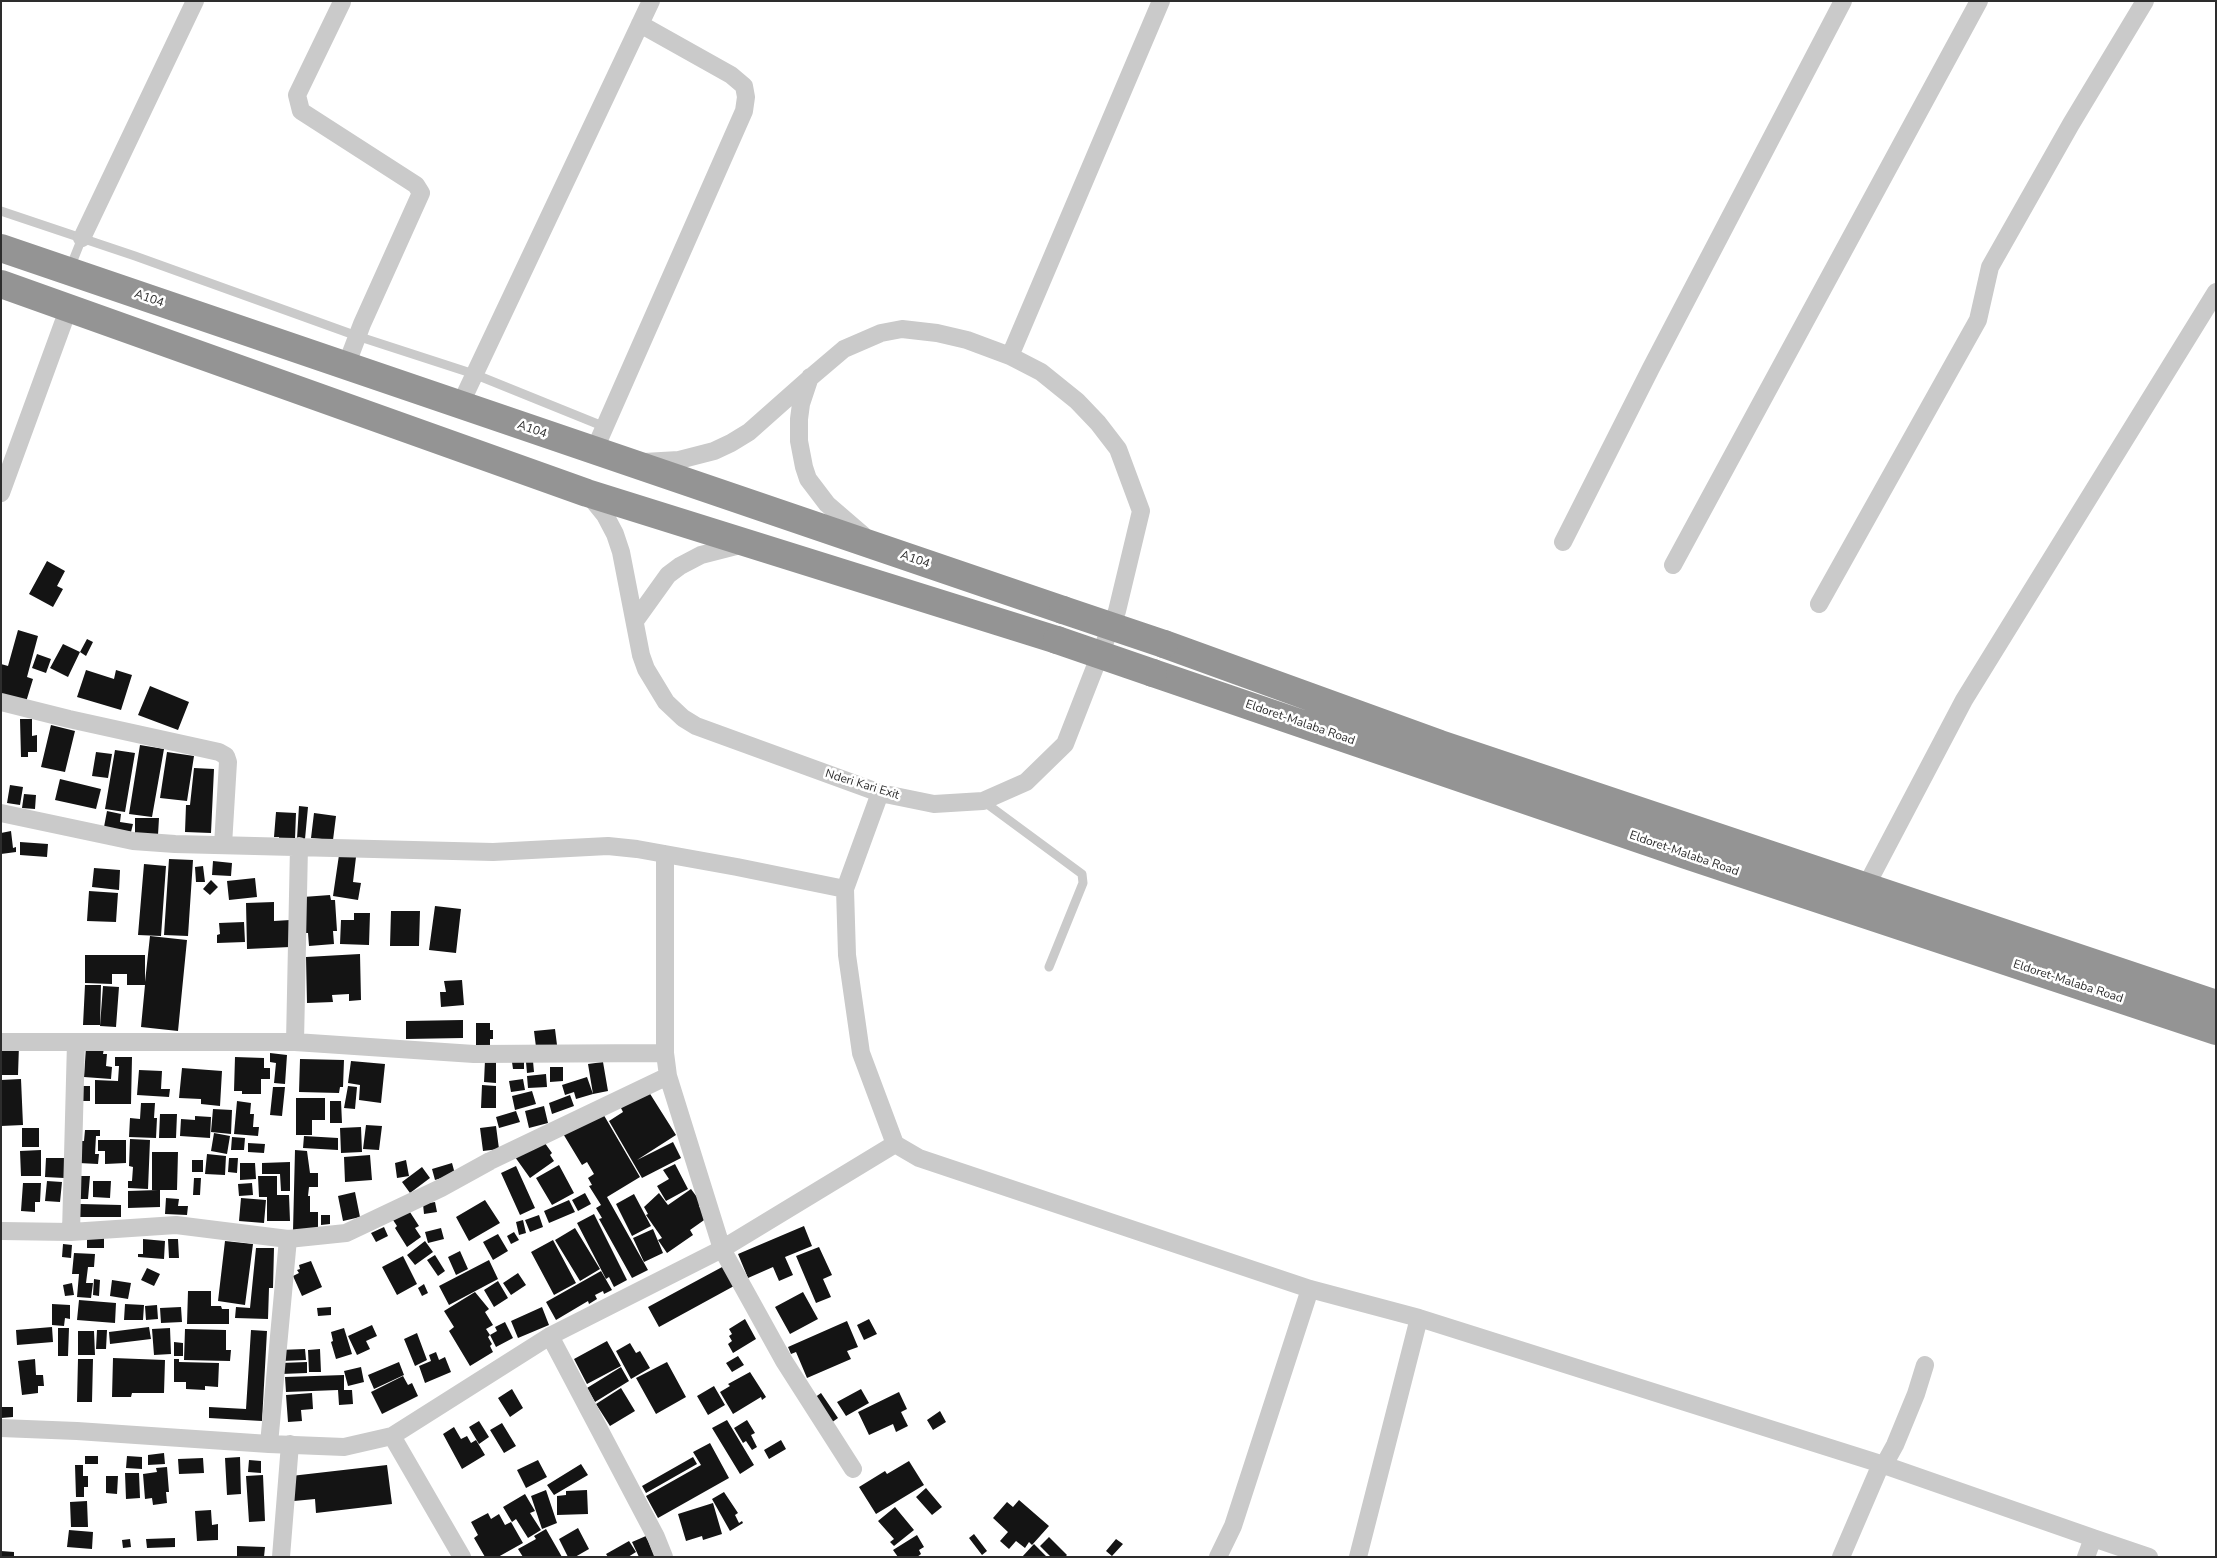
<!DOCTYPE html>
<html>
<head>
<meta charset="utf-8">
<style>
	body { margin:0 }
	#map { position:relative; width:2217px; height:1558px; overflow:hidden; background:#fff; font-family:"Nunito Sans",sans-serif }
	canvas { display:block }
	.frame { position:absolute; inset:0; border:2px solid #2d2d2d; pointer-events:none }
</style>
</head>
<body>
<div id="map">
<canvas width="2217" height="1558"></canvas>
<div class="frame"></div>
</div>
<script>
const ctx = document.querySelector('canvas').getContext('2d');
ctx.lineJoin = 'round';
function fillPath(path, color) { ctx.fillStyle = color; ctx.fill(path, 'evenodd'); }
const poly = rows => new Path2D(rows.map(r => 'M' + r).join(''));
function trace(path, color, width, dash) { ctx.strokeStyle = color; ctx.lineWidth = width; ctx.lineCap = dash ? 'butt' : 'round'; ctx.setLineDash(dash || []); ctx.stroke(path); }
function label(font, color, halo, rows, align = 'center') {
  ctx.font = font + ' "Nunito Sans",sans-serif'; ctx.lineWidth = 5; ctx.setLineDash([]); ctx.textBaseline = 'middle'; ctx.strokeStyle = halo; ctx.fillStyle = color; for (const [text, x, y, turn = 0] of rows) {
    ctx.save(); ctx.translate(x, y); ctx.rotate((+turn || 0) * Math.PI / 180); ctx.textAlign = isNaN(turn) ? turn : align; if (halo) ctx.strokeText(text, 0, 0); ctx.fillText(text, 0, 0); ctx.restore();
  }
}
fillPath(poly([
	[47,561,65,571,57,586,63,589,53,607,29,594],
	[18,630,38,636,27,677,33,679,26,702,1,696,1,664,8,666],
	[87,639,93,642,86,656,80,652],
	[63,644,80,652,68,677,50,668],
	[37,654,51,659,46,673,32,668],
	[86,670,114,679,116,670,132,675,121,710,77,697],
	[150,686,189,702,178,730,138,715],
	[20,719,32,719,32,736,37,735,37,752,28,752,28,757,21,757],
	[51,725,75,731,65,772,41,767],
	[140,745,164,749,152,817,129,814],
	[115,750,135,753,125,812,105,809],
	[96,752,112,754,108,778,92,776],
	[167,752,194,756,187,801,160,798],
	[194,768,214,769,211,833,185,832,186,805,190,805],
	[60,779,101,789,96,809,55,800],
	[10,785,23,787,20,805,7,803],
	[24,794,36,795,35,809,22,808],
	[299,806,308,807,305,839,297,839],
	[107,811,121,814,120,822,133,824,131,832,104,827],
	[276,812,296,813,295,839,279,840,279,837,274,837],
	[314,813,336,816,333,840,311,838],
	[135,818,159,818,158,835,135,835],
	[11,831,13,848,16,847,16,852,1,854,1,833],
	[20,842,48,844,47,857,20,855],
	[339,855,356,857,353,882,361,883,358,900,333,896],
	[169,859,193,860,188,936,164,935],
	[213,861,232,863,231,876,212,875],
	[144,864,166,866,161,936,138,935],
	[203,866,205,882,196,882,195,867],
	[94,868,120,870,119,890,92,887],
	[255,878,257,897,229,900,227,881],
	[211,880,218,887,210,895,203,889],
	[89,891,118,893,116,922,87,921],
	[330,895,331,900,335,900,337,931,333,931,334,944,309,946,308,933,303,933,303,897],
	[274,902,274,921,290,920,290,947,247,949,246,903],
	[435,906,461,909,456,953,429,950],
	[391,911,420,911,419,946,390,946],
	[354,913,370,913,369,945,340,944,341,920,354,920],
	[244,922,245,942,217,943,217,935,220,934,219,923],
	[150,936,187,940,178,1031,141,1027,145,985,127,985,127,974,112,974,112,984,85,983,85,955,145,955,145,982],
	[360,954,361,1000,349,1001,349,994,332,995,333,1002,307,1003,306,957],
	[462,980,464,1005,441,1007,440,992,446,992,444,981],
	[85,985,101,985,100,1025,83,1025],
	[103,986,119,987,116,1027,100,1026],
	[463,1020,463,1038,406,1039,406,1021],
	[476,1023,490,1023,490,1030,493,1030,493,1039,490,1039,490,1049,476,1049],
	[555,1029,557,1045,536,1047,534,1031],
	[19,1045,18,1075,1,1075,1,1050],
	[86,1047,104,1048,103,1054,107,1054,106,1066,112,1067,111,1079,84,1077],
	[270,1053,287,1055,285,1084,274,1083,276,1063,270,1062],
	[115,1057,132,1057,131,1104,95,1104,95,1080,118,1081,119,1066,115,1066],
	[235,1057,264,1058,264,1068,270,1068,270,1079,261,1079,261,1094,242,1094,242,1091,234,1091],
	[300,1059,344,1060,343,1087,340,1087,339,1093,299,1092],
	[485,1060,496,1061,496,1083,484,1082],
	[351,1061,385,1064,381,1103,359,1100,360,1085,348,1083],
	[524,1061,524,1069,513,1069,512,1062],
	[533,1061,534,1072,527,1073,526,1062],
	[603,1062,608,1091,593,1094,588,1064],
	[550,1067,563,1067,563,1081,550,1082],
	[182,1068,222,1071,220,1106,201,1104,201,1099,179,1098],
	[139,1070,162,1071,161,1089,170,1089,169,1097,137,1095],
	[546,1074,547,1087,528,1088,527,1076],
	[587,1077,593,1094,576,1099,574,1092,565,1095,562,1085],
	[21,1079,23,1125,1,1126,1,1080],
	[523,1079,525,1090,511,1092,509,1081],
	[482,1085,496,1086,496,1108,481,1108],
	[82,1086,90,1086,90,1101,82,1101],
	[348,1086,357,1087,355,1109,344,1108],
	[273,1087,285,1087,282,1116,270,1115],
	[647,1089,676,1135,637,1160,673,1142,681,1158,642,1178,609,1121,623,1112,621,1108],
	[532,1091,536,1104,515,1110,512,1096],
	[570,1095,574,1106,552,1114,549,1103],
	[296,1098,325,1098,325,1120,312,1120,312,1135,296,1135],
	[237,1101,251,1103,250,1114,254,1114,253,1127,259,1127,258,1136,234,1134],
	[330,1101,341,1101,342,1123,330,1123],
	[141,1103,155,1103,154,1118,157,1118,156,1138,129,1137,130,1118,140,1119],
	[544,1106,548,1123,529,1128,525,1111],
	[213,1109,232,1110,231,1134,211,1132],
	[516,1111,520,1122,499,1128,496,1117],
	[602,1112,640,1177,607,1197,648,1270,632,1278,599,1219,602,1218,596,1208,601,1205,589,1186,592,1185,588,1178,594,1174,587,1162,582,1165,562,1132],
	[160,1114,177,1114,176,1138,159,1138],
	[195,1116,211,1117,210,1138,180,1136,181,1119,195,1120],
	[366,1125,382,1126,379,1150,363,1149],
	[496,1126,499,1149,483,1151,480,1128],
	[361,1127,362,1152,341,1153,340,1128],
	[22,1128,39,1128,39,1147,22,1147],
	[85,1130,100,1130,100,1136,96,1136,95,1154,99,1154,98,1164,79,1163,80,1141,84,1141],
	[214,1133,230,1136,227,1154,211,1151],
	[304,1136,338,1138,338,1150,303,1148],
	[232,1137,245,1138,244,1150,231,1150],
	[130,1139,150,1140,148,1189,128,1188,128,1181,132,1181,133,1167,129,1166],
	[542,1139,552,1153,550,1155,554,1161,530,1178,515,1157],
	[98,1140,126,1140,126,1163,105,1164,105,1151,98,1151],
	[248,1143,265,1144,264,1153,248,1152],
	[41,1150,41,1176,21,1176,20,1151],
	[295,1150,307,1151,310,1173,318,1173,318,1187,309,1187,308,1196,310,1196,310,1212,318,1212,318,1231,293,1231],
	[152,1152,178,1152,177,1190,160,1190,160,1207,128,1208,128,1191,158,1190,152,1190],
	[207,1154,226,1156,225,1175,205,1174],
	[370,1155,372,1180,345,1182,344,1157],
	[46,1158,64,1158,64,1178,45,1177],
	[229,1158,238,1158,237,1173,228,1172],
	[192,1160,203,1160,203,1172,192,1172],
	[406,1160,409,1176,397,1178,395,1163],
	[290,1162,290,1191,281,1191,280,1174,262,1174,262,1163],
	[240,1163,255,1163,256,1179,240,1180],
	[452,1163,455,1174,435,1180,432,1169],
	[675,1164,688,1189,666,1201,657,1186,669,1179,663,1170],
	[559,1165,574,1193,552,1205,536,1178],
	[516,1166,535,1208,520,1215,501,1173],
	[422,1167,430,1178,410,1193,402,1182],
	[79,1176,90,1176,88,1199,78,1199],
	[258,1176,277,1176,277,1195,289,1195,290,1221,267,1221,267,1197,259,1197],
	[194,1178,201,1178,200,1195,193,1195],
	[47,1181,62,1182,60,1202,45,1201],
	[93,1181,111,1181,110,1198,93,1197],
	[23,1183,41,1183,40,1202,35,1202,35,1212,21,1211],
	[252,1183,253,1195,239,1196,238,1184],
	[691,1189,702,1204,699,1206,707,1218,690,1230,693,1235,667,1253,658,1240,662,1238,646,1215,648,1214,644,1207,659,1193,668,1205],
	[355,1192,360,1217,343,1221,338,1196],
	[585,1193,591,1204,578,1211,572,1200],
	[634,1194,651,1226,632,1236,616,1204],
	[166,1198,179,1199,178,1206,188,1206,187,1215,165,1214],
	[241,1198,266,1200,264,1223,239,1221],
	[485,1200,500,1223,469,1241,456,1217],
	[569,1200,575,1212,549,1223,544,1211],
	[435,1202,437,1212,424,1214,423,1204],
	[80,1204,121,1205,121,1217,79,1217],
	[408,1209,419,1226,415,1228,421,1237,407,1247,395,1228,397,1226,393,1220],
	[594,1214,627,1280,614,1287,609,1277,606,1279,577,1223],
	[321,1215,330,1215,330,1224,321,1225],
	[539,1215,543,1227,530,1232,525,1220],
	[523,1220,526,1233,519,1235,516,1222],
	[804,1226,812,1246,785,1257,793,1275,779,1281,773,1267,748,1278,738,1254],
	[384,1227,388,1236,376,1242,371,1233],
	[441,1228,444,1239,428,1243,425,1232],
	[575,1228,600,1269,580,1281,555,1240],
	[653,1229,663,1253,644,1262,633,1238],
	[514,1232,519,1240,511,1244,507,1236],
	[498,1234,508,1251,493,1260,483,1242],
	[87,1235,104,1236,104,1248,87,1248],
	[143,1239,165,1241,164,1259,138,1257,138,1254,143,1254],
	[168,1239,178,1239,179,1258,169,1258],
	[553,1240,576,1283,554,1295,531,1252],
	[225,1241,253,1244,245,1305,218,1301],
	[425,1241,433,1252,415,1265,407,1255],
	[63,1244,72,1245,71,1258,62,1257],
	[819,1247,832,1275,823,1279,831,1297,816,1303,796,1256],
	[256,1248,274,1248,273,1288,269,1288,268,1319,235,1318,236,1307,250,1308],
	[460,1251,468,1269,456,1275,448,1257],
	[74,1253,95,1254,94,1267,88,1267,86,1283,93,1283,91,1298,77,1297,79,1274,72,1274],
	[435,1255,445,1271,438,1276,427,1260],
	[403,1256,417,1284,397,1295,382,1267],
	[489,1260,498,1279,449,1305,439,1286],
	[311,1261,322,1287,302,1296,293,1276,299,1273,297,1270,300,1269,299,1265],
	[724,1266,734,1286,659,1327,648,1307],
	[147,1268,160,1274,154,1286,141,1280],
	[601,1271,612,1290,604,1294,603,1291,595,1295,597,1299,589,1304,588,1301,556,1320,546,1302],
	[518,1273,526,1285,511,1295,503,1283],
	[94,1279,100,1280,99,1296,93,1295],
	[112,1280,131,1283,128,1299,110,1296],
	[498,1281,508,1298,494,1307,484,1290],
	[72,1283,74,1295,65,1296,63,1285],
	[424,1284,428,1293,422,1296,418,1288],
	[188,1291,211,1291,211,1306,221,1306,222,1309,229,1309,229,1324,187,1324],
	[475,1292,489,1309,485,1312,493,1325,486,1329,490,1335,488,1337,492,1344,490,1346,493,1352,470,1366,449,1331,454,1327,444,1311],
	[803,1292,818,1319,790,1334,775,1307],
	[79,1300,116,1303,115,1323,77,1320],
	[52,1304,70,1305,70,1319,65,1318,64,1326,52,1325],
	[125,1304,144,1305,143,1320,124,1320],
	[157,1305,158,1319,146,1320,145,1306],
	[181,1307,182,1322,161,1323,160,1308],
	[331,1307,331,1315,318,1316,317,1308],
	[542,1307,549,1325,518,1338,511,1321],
	[745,1319,756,1339,733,1353,728,1344,732,1341,729,1336,732,1334,729,1329],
	[869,1319,877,1334,864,1340,857,1325],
	[847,1321,858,1347,847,1351,851,1359,807,1378,796,1352,791,1354,788,1347],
	[505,1322,513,1338,496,1347,490,1335,497,1331,495,1327],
	[372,1325,377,1336,366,1341,370,1349,357,1355,348,1336],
	[52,1327,53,1342,17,1345,16,1330],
	[149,1327,151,1339,110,1344,109,1332],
	[58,1328,69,1328,68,1356,58,1356],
	[170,1328,171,1354,154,1355,152,1329],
	[344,1328,352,1354,336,1359,331,1342,333,1341,331,1332],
	[185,1329,226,1330,226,1350,231,1350,230,1361,184,1360],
	[97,1330,107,1330,106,1349,96,1349],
	[251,1330,267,1331,262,1421,209,1418,209,1407,246,1409],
	[78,1331,94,1331,95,1355,78,1355],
	[417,1333,427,1360,415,1366,404,1339],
	[607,1341,621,1366,587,1384,574,1359],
	[174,1342,183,1343,183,1356,174,1356],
	[630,1343,636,1353,640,1351,650,1368,631,1379,616,1351],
	[305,1349,306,1360,281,1361,280,1350],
	[320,1349,321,1372,309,1372,308,1350],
	[436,1352,439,1360,445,1357,451,1372,425,1383,419,1366,431,1361,429,1355],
	[738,1356,744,1365,732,1372,726,1363],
	[113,1358,165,1360,164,1393,132,1393,131,1397,112,1397],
	[35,1359,36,1375,43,1375,44,1386,38,1386,38,1393,22,1395,18,1361],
	[78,1359,93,1359,92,1402,77,1402],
	[174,1359,179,1359,179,1362,219,1363,218,1387,205,1386,205,1390,186,1389,186,1382,174,1382],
	[307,1362,307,1373,281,1374,281,1363],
	[399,1362,404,1375,374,1389,368,1375],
	[667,1362,686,1397,656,1414,636,1378],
	[361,1367,364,1382,348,1386,344,1371],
	[621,1367,629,1381,595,1402,587,1388],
	[750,1372,766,1397,762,1400,761,1397,733,1414,720,1392,730,1386,728,1384],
	[344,1375,344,1390,352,1390,353,1404,339,1405,338,1390,286,1392,285,1377],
	[403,1376,408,1385,412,1383,418,1396,382,1414,371,1392],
	[714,1386,725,1405,708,1415,697,1396],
	[621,1388,635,1411,610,1426,596,1404],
	[512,1389,523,1408,510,1417,498,1398],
	[861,1389,869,1403,846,1416,837,1402],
	[899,1392,907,1409,901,1412,908,1426,896,1432,893,1424,869,1435,858,1412],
	[312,1393,313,1409,301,1410,302,1421,288,1422,286,1395],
	[821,1393,838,1418,831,1423,814,1398],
	[1,1407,13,1407,13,1417,1,1418],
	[940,1411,946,1422,933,1430,927,1420],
	[727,1420,754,1465,740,1474,712,1428],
	[747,1420,755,1433,751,1435,757,1447,752,1450,746,1441,743,1443,734,1428],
	[479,1421,489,1437,479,1444,469,1427],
	[502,1423,516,1446,504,1453,490,1430],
	[454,1427,461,1439,467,1436,471,1443,476,1440,485,1455,462,1469,443,1434],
	[781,1440,786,1449,769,1459,764,1450],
	[710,1443,729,1478,658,1518,646,1496,701,1465,693,1452],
	[164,1453,165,1464,148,1465,148,1455],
	[85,1456,98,1456,98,1464,85,1464],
	[127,1456,142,1457,142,1469,126,1468],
	[240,1457,241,1494,227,1495,225,1458],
	[693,1457,697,1464,646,1493,642,1486],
	[203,1458,204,1473,179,1474,178,1459],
	[249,1460,261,1461,261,1473,248,1472],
	[538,1460,547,1477,526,1488,517,1470],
	[909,1461,924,1485,876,1514,859,1487,885,1471,887,1474],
	[581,1464,588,1475,554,1495,547,1485],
	[75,1465,83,1465,83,1476,88,1476,88,1487,84,1487,84,1497,76,1497],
	[387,1465,392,1504,316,1513,315,1499,294,1501,291,1476],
	[167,1467,169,1492,166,1492,167,1503,153,1505,152,1498,145,1499,143,1474,157,1472,156,1468],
	[125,1473,139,1473,140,1498,126,1499],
	[263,1475,265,1521,249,1522,246,1476],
	[106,1476,118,1476,117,1494,106,1493],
	[926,1488,942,1507,932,1515,916,1497],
	[546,1490,557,1523,542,1529,531,1496],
	[587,1490,588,1514,557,1515,557,1496,566,1495,566,1491],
	[724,1492,738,1513,735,1515,739,1523,742,1521,743,1523,730,1531,712,1499],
	[525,1494,535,1511,530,1513,541,1530,528,1538,516,1519,512,1522,503,1507],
	[1019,1500,1049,1526,1032,1545,1029,1542,1025,1548,1016,1541,1009,1549,1000,1541,1008,1532,993,1518,1007,1502,1013,1507],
	[87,1501,88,1527,71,1527,70,1502],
	[713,1503,722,1534,703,1540,702,1536,686,1541,678,1514],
	[895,1507,914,1530,894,1546,890,1542,894,1539,878,1521],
	[211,1510,212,1525,218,1524,218,1540,197,1541,195,1511],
	[488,1513,491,1519,499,1514,505,1525,511,1522,523,1543,498,1557,485,1557,474,1538,478,1535,471,1522],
	[578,1528,589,1549,575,1557,568,1557,559,1539],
	[546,1529,562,1557,523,1557,518,1549,536,1539,534,1536],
	[69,1530,93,1532,92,1549,67,1547],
	[974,1534,987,1551,982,1555,969,1538],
	[917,1535,924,1547,919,1550,921,1554,917,1557,898,1557,893,1550],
	[646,1536,655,1557,639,1557,632,1542],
	[1049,1537,1067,1555,1065,1557,1051,1557,1040,1546],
	[175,1538,175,1547,147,1548,146,1539],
	[130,1539,131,1547,123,1548,122,1540],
	[1116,1539,1123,1544,1112,1556,1106,1551],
	[629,1541,636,1552,628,1557,608,1557,606,1554],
	[1034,1544,1047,1557,1022,1557],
	[237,1546,265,1547,264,1557,237,1557],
	[1,1551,14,1552,14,1557,1,1557]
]), '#141414');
trace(poly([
	[1,211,135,256,357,336,474,374,605,427],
	[70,268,82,238],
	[983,801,1082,874,1083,883,1049,967]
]), '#cacaca', 9);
trace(poly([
	[342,2,297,95,301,111,416,185,421,193,362,324,346,366],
	[82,238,195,1],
	[1010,356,1161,1],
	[810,377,801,404,799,419,799,441,804,467,808,479,827,504,863,535],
	[460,405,651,1],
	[594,451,744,111,746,97,744,86,731,75,640,24],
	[1,493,69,307],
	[588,494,605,515,615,534,621,552,641,655,646,669,666,702,683,718,696,726,880,793,934,804,983,801,1026,782,1065,744,1117,611,1141,511,1118,449,1098,423,1077,401,1041,372,1010,356,967,340,937,333,902,329,881,333,844,349,811,377,749,432,731,443,714,451,679,460,644,462],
	[1563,542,1651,368,1843,1],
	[1673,565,1979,1],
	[1819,604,1978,320,1990,267,2071,124,2145,1],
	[635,621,668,575,680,566,701,555,744,544],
	[1,702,69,719,219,752,226,756,228,762,223,845],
	[880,793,845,889,847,955,861,1053,895,1144,919,1158,1310,1289,1419,1318,1881,1464,2093,1538,2086,1557],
	[1,813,133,841,175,844,493,852,608,846,637,849,737,867,845,889],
	[665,854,665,1053,668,1076,722,1249,784,1361,853,1469],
	[1865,888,1964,700,2216,292],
	[1,1042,295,1042,474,1054,665,1053],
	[295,1042,299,846],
	[1,1231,71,1232,176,1225,288,1239,269,1444],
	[71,1232,76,1042],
	[288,1239,346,1233,441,1188,490,1161,668,1076],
	[550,1336,656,1537,664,1557],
	[1,1428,77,1431,269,1444,344,1447,392,1436,550,1336,722,1249,895,1144],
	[392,1436,462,1557],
	[1884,1465,1895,1445,1916,1394,1925,1365],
	[2093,1538,2149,1557],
	[281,1557,290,1444],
	[1218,1557,1233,1526,1310,1289],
	[1358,1557,1419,1318],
	[1841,1557,1881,1464]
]), '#cacaca', 18);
trace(poly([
	[1,248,1063,610],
	[1,284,587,493,1057,640],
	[1164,644,1440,744,2216,1004],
	[1153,673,1686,855,2216,1031]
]), '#949494', 28);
trace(poly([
	[1063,610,1164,644],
	[1057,640,1153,673]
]), '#949494', 28);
label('12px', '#2d2d2d', '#fff', [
	["A104",149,299,19],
	["A104",532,430,19],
	["A104",915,560,19],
	["Eldoret-Malaba Road",1300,723,19],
	["Nderi Kari Exit",862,785,17],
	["Eldoret-Malaba Road",1684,854,19],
	["Eldoret-Malaba Road",2068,982,18]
]);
</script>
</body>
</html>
